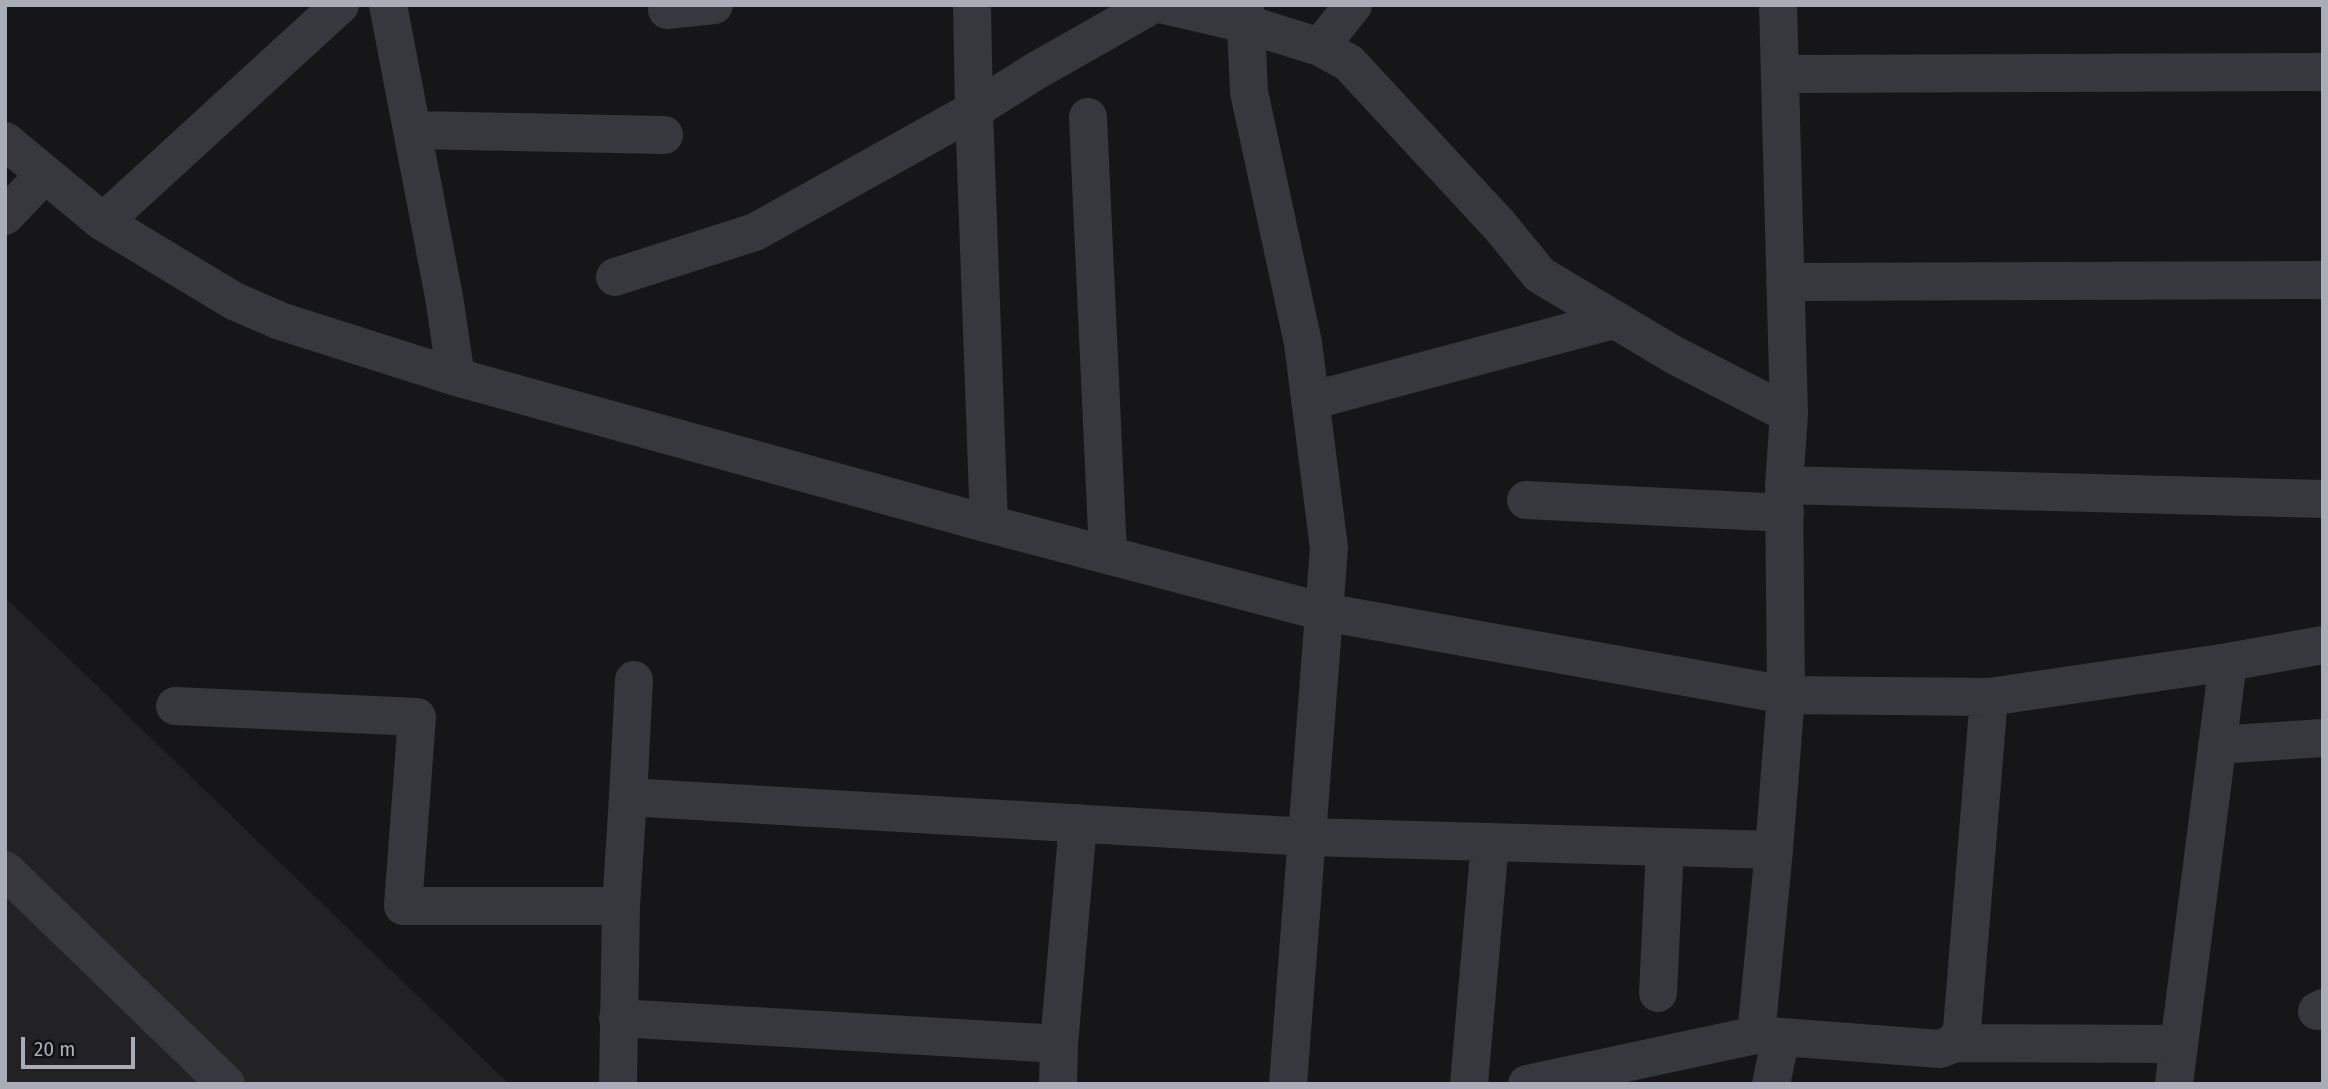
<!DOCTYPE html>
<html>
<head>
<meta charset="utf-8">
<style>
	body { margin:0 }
	#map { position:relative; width:2328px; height:1089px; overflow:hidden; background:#161618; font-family:"Fira Sans Condensed",sans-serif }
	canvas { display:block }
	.frame { position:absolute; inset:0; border:7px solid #a8adb8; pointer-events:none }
	.scale { position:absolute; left:21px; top:1037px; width:114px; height:32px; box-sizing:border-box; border:4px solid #a8adb8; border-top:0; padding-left:9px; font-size:21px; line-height:24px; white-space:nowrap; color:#a8adb8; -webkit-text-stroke:5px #111113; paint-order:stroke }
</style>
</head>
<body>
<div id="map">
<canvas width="2328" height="1089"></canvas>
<div class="frame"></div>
<div class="scale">20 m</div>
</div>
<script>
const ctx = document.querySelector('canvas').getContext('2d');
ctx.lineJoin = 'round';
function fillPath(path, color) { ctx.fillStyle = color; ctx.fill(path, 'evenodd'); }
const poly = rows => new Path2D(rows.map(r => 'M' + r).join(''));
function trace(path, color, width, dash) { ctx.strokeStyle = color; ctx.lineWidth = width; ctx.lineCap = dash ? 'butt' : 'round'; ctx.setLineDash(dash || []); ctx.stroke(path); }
fillPath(poly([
	[5,597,509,1084,5,1084]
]), '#222225');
trace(poly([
	[388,5,444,297,456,377],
	[972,5,974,110,989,524],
	[1164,5,1246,24,1320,47,1349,63,1500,226,1540,275,1674,355,1789,414],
	[1245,5,1249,92,1303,343,1329,548,1288,1084],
	[667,10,714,5],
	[1320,47,1353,5],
	[1780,74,2323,72],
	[1088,117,1108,555],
	[414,130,664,135],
	[5,141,103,222,234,301,280,321,456,377,989,524,1324,612,1786,695,1989,697,2228,662,2323,645],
	[5,216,45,174],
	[103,222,340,5],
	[615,277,755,232,974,110,1034,72,1152,5],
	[1785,282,2323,280],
	[1310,401,1614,320],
	[1784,485,2323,499],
	[1526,500,1785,513],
	[175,706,417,717,403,906,621,906],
	[2217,745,2323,738],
	[628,797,634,680],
	[5,870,226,1084],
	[1658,993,1665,847],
	[2317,1011,2323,1008],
	[618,1018,1059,1044,1078,823],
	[1756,1035,1940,1049,1955,1043,1962,1029,1989,697],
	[1955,1043,2179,1044],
	[618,1084,621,906,628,797,1308,837,1774,850],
	[1058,1084,1059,1044],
	[1469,1084,1490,842],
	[1527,1084,1756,1035,1774,850,1786,695,1784,485,1789,414,1778,5],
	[1771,1084,1781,1037],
	[2174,1084,2228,662]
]), '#37383d', 38);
</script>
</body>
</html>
